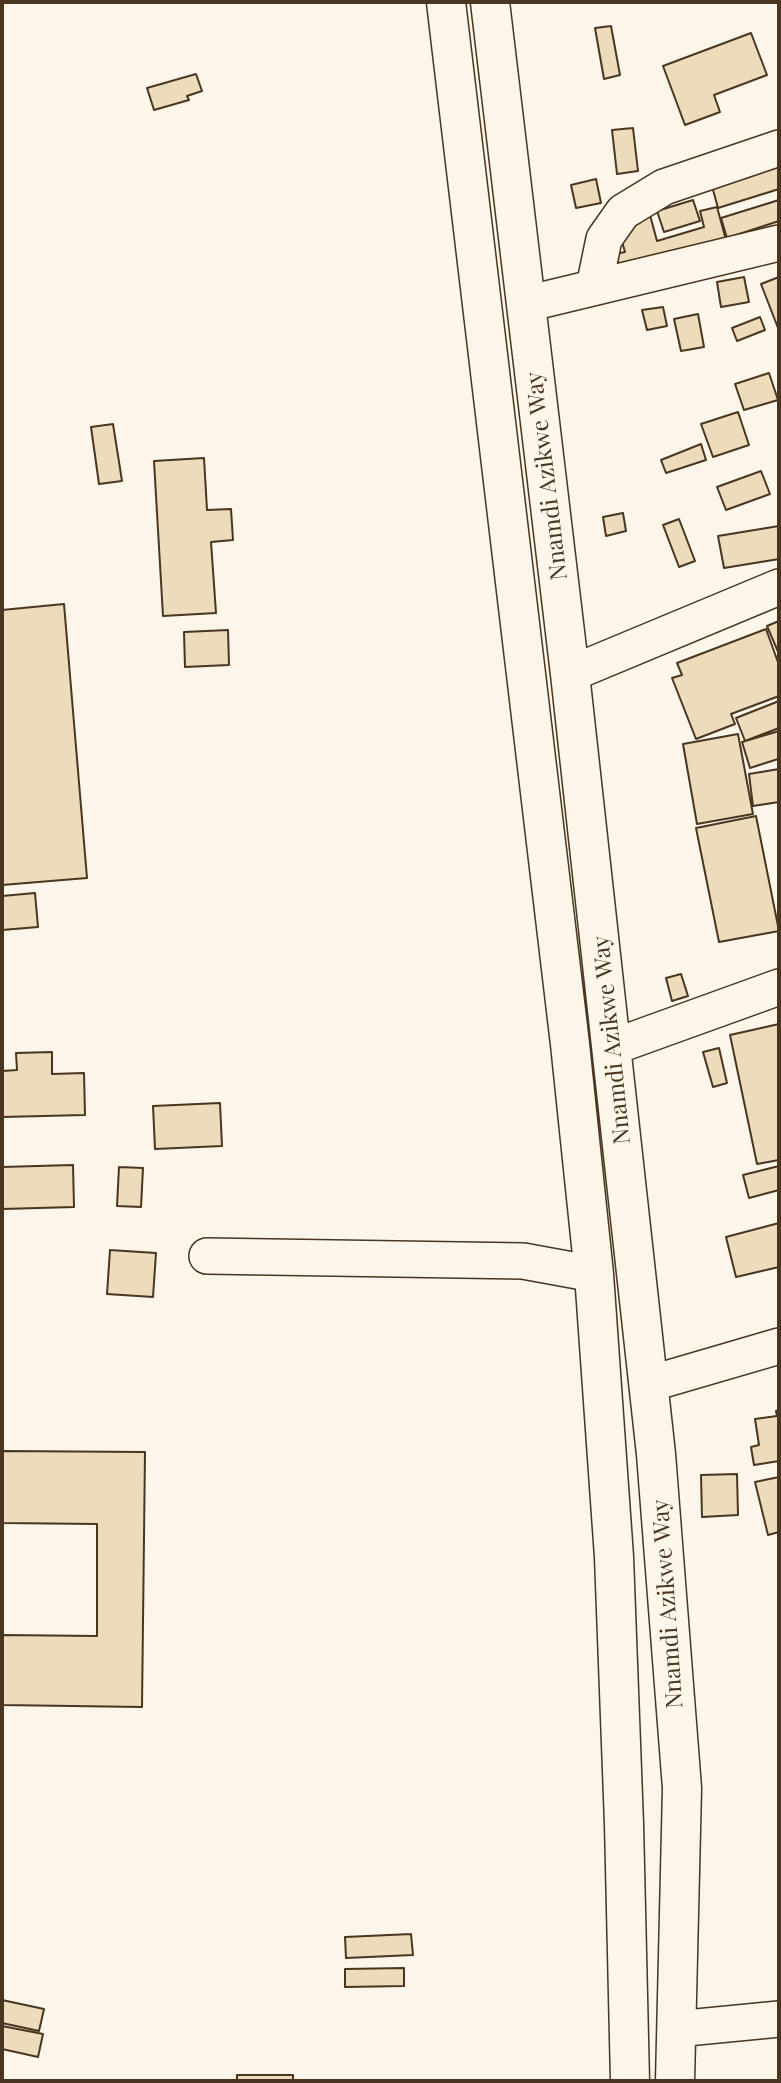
<!DOCTYPE html>
<html>
<head>
<meta charset="utf-8">
<style>
	body { margin:0 }
	#map { position:relative; width:781px; height:2083px; overflow:hidden; background:#fbf6e9; font-family:"Playfair Display",serif }
	canvas { display:block }
	.frame { position:absolute; inset:0; border:4px solid #4a3520; pointer-events:none }
</style>
</head>
<body>
<div id="map">
<canvas width="781" height="2083"></canvas>
<div class="frame"></div>
</div>
<script>
const ctx = document.querySelector('canvas').getContext('2d');
ctx.lineJoin = 'round';
function fillPath(path, color) { ctx.fillStyle = color; ctx.fill(path, 'evenodd'); }
const poly = rows => new Path2D(rows.map(r => 'M' + r).join(''));
function trace(path, color, width, dash) { ctx.strokeStyle = color; ctx.lineWidth = width; ctx.lineCap = dash ? 'butt' : 'round'; ctx.setLineDash(dash || []); ctx.stroke(path); }
function label(font, color, halo, rows, align = 'center') {
  ctx.font = font + ' "Playfair Display",serif'; ctx.lineWidth = 5; ctx.setLineDash([]); ctx.textBaseline = 'middle'; ctx.strokeStyle = halo; ctx.fillStyle = color; for (const [text, x, y, turn = 0] of rows) {
    ctx.save(); ctx.translate(x, y); ctx.rotate((+turn || 0) * Math.PI / 180); ctx.textAlign = isNaN(turn) ? turn : align; if (halo) ctx.strokeText(text, 0, 0); ctx.fillText(text, 0, 0); ctx.restore();
  }
}
const building = poly([
	[611,26,620,75,604,79,595,28,611,26],
	[751,33,767,75,714,95,720,112,685,125,663,66,751,33],
	[196,74,202,91,187,96,189,100,154,110,147,88,196,74],
	[633,128,638,171,617,174,612,130,633,128],
	[779,165,779,192,779,189,718,208,712,186,779,165],
	[596,179,601,203,576,208,571,185,596,179],
	[693,200,700,221,664,232,657,211,693,200],
	[779,200,779,221,727,238,721,218,779,200],
	[717,207,726,240,620,269,616,254,625,252,617,224,650,215,657,241,704,227,700,211,717,207],
	[744,277,749,302,721,307,717,282,744,277],
	[779,277,779,327,778,328,761,284,779,277],
	[663,307,667,326,647,330,642,310,663,307],
	[698,314,704,347,681,351,674,319,698,314],
	[760,317,765,330,737,341,732,328,760,317],
	[769,373,778,400,744,410,735,384,769,373],
	[738,412,749,445,713,457,701,424,738,412],
	[113,424,122,481,99,484,91,427,113,424],
	[701,444,706,460,666,473,661,460,701,444],
	[204,458,207,510,231,509,233,540,211,542,216,613,163,616,154,461,204,458],
	[761,471,770,494,726,510,717,487,761,471],
	[623,513,626,531,606,536,603,517,623,513],
	[679,519,695,561,679,567,663,525,679,519],
	[779,526,779,559,724,568,718,536,779,526],
	[64,604,87,878,2,885,2,610,64,604],
	[779,621,779,654,767,626,779,621],
	[766,629,779,665,779,696,731,714,735,724,696,739,672,678,682,675,677,663,766,629],
	[228,630,229,665,185,667,184,632,228,630],
	[779,701,779,728,745,741,736,718,779,701],
	[779,731,778,759,750,768,742,742,779,731],
	[738,734,753,814,697,824,683,744,738,734],
	[779,769,779,802,753,806,749,774,779,769],
	[756,816,779,931,719,942,696,828,756,816],
	[35,893,38,927,2,930,2,896,35,893],
	[681,974,688,996,672,1001,666,978,681,974],
	[779,1024,779,1160,757,1164,730,1035,779,1024],
	[719,1048,727,1083,713,1087,703,1052,719,1048],
	[52,1052,52,1074,84,1073,85,1115,2,1117,2,1071,17,1070,16,1053,52,1052],
	[220,1103,222,1146,155,1149,153,1106,220,1103],
	[73,1165,74,1207,2,1209,2,1167,73,1165],
	[779,1166,779,1190,749,1198,743,1175,779,1166],
	[119,1167,143,1168,141,1207,117,1206,119,1167],
	[779,1223,779,1267,736,1277,726,1237,779,1223],
	[110,1250,156,1253,153,1297,107,1294,110,1250],
	[779,1410,779,1461,754,1465,751,1447,759,1445,755,1419,777,1416,776,1411,779,1410],
	[2,1451,145,1452,142,1707,2,1705,2,1635,97,1636,97,1524,2,1523,2,1451],
	[737,1474,738,1515,702,1517,701,1475,737,1474],
	[779,1477,779,1532,768,1535,755,1482,779,1477],
	[411,1934,413,1955,346,1958,345,1937,411,1934],
	[404,1968,404,1986,345,1987,345,1969,404,1968],
	[2,2000,44,2009,39,2031,2,2023,2,2000],
	[2,2026,43,2034,38,2057,2,2049,2,2026],
	[237,2075,293,2075,293,2081,237,2081,237,2075]
]);
fillPath(building, '#ecdcbc');
trace(building, '#4a3520', 2);
const minor = poly([
	[594,287,604,239,623,212,664,187,779,148],
	[526,304,779,243],
	[570,674,779,587],
	[613,1047,779,987],
	[207,1256,523,1261,594,1274],
	[649,1384,779,1346],
	[676,2029,779,2019]
]);
const highway = poly([
	[446,2,570,1044,594,1274,614,1557,624,1824,630,2081],
	[490,2,570,674,656,1454,682,1788,675,2081]
]);
trace(minor, '#4a3520', 38);
trace(highway, '#4a3520', 41);
trace(minor, '#fbf6e9', 35);
trace(highway, '#fbf6e9', 38);
label('23px', '#4a3520', '#fbf6e9', [
	["Nnamdi Azikwe Way",547,476,-97],
	["Nnamdi Azikwe Way",612,1040,-96],
	["Nnamdi Azikwe Way",668,1604,-94]
]);
</script>
</body>
</html>
